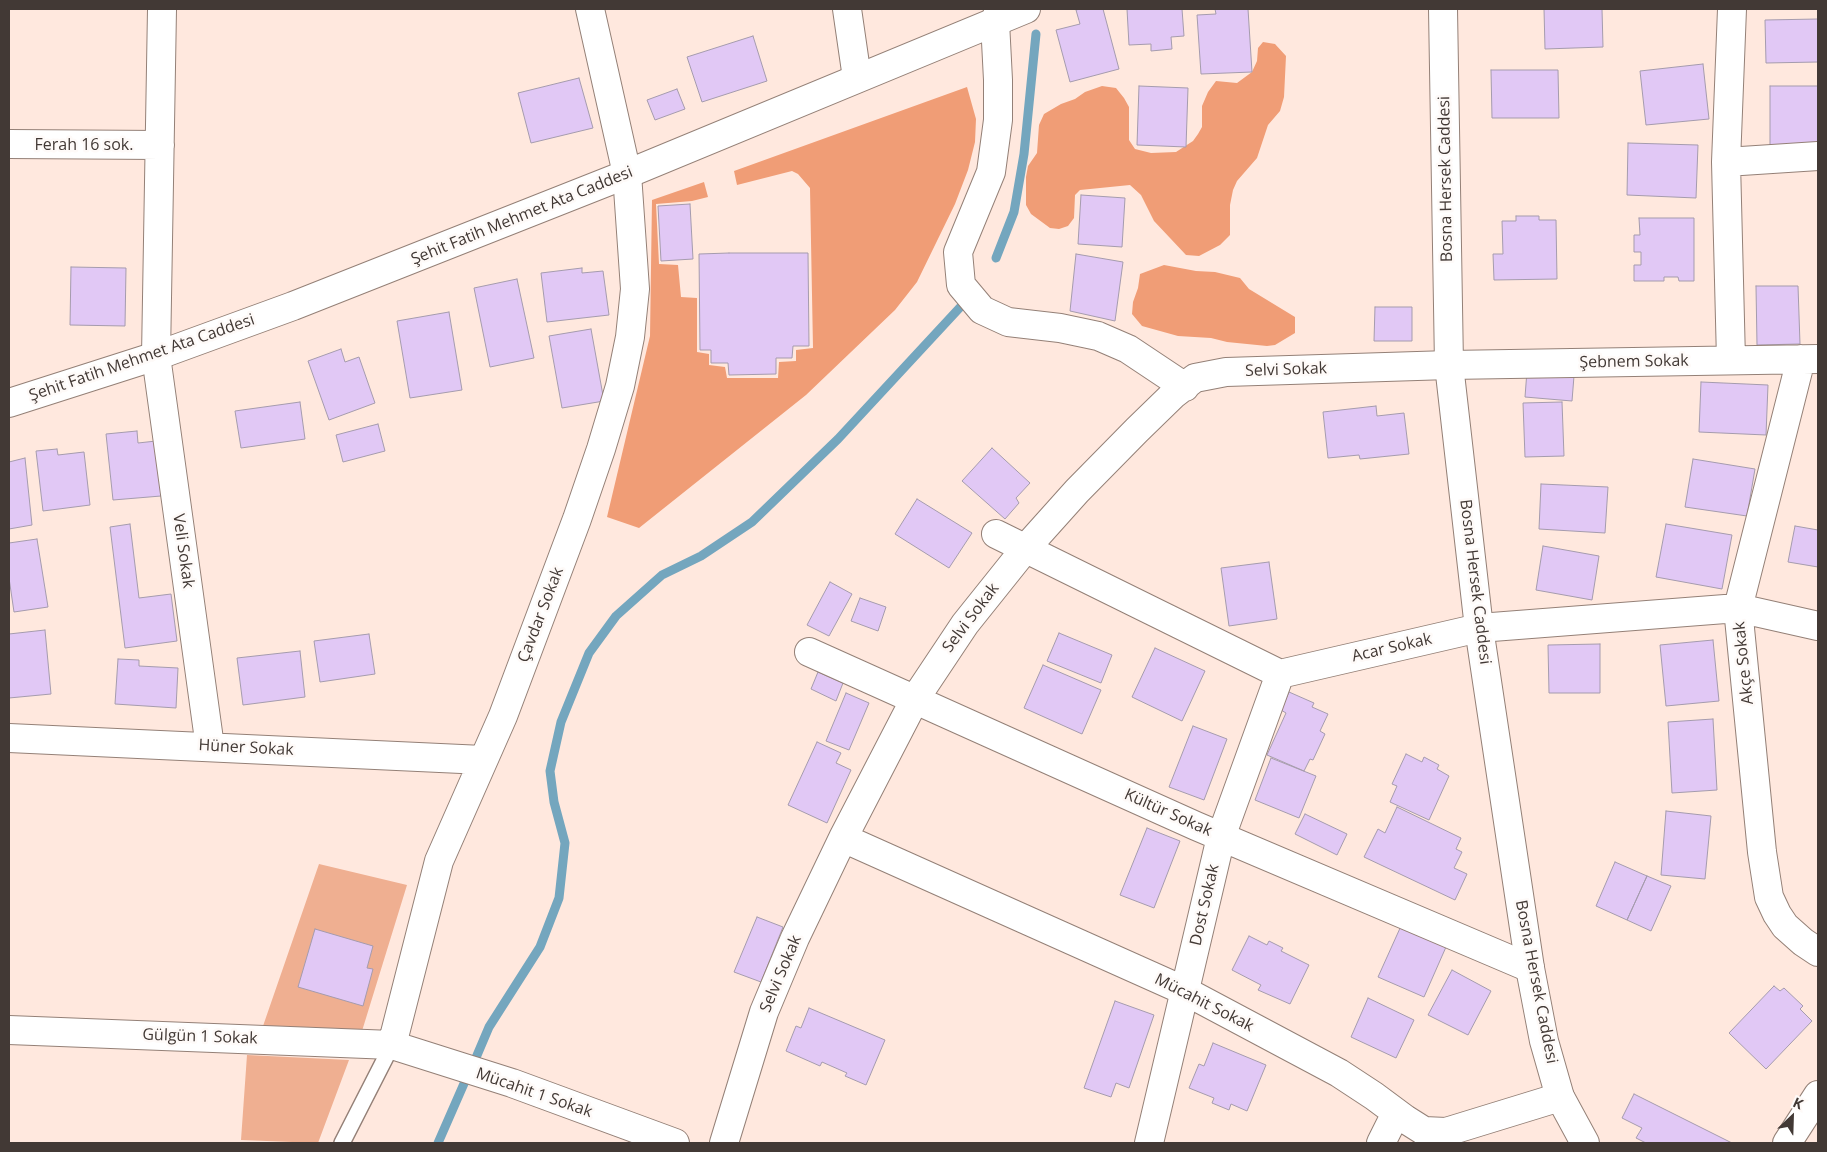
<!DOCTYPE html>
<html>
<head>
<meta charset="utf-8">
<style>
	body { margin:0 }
	#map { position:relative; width:1827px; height:1152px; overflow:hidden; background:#ffe8de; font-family:"Open Sans",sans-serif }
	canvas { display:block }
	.frame { position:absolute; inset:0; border:10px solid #423935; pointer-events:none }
	.north { position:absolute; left:1767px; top:1092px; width:50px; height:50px; -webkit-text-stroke:4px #fefaf8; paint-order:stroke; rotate:24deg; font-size:14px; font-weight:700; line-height:20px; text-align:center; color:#423935 }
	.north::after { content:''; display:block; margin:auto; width:18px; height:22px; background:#423935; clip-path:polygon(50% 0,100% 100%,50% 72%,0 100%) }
</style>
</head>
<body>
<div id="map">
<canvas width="1827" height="1152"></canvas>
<div class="frame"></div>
<div class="north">K</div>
</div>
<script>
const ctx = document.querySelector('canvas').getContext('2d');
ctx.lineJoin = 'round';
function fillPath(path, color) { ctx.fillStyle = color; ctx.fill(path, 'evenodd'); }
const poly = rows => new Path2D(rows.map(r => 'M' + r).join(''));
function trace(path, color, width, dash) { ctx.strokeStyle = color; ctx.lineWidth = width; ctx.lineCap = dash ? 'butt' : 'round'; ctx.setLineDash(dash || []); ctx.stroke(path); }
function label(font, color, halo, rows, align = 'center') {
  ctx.font = font + ' "Open Sans",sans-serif'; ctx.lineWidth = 5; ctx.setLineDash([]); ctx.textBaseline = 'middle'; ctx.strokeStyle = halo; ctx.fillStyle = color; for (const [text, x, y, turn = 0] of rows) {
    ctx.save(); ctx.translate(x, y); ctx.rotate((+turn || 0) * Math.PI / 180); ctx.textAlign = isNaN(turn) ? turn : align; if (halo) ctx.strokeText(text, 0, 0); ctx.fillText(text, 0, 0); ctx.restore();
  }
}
fillPath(poly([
	[319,864,407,885,362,1031,263,1026],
	[247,1055,349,1060,318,1143,241,1140]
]), '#efaf91');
fillPath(poly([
	[1263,42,1275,44,1286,56,1284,97,1280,111,1268,125,1257,158,1237,181,1233,190,1230,205,1230,235,1220,245,1199,256,1186,255,1154,221,1141,195,1130,185,1080,190,1075,195,1074,218,1068,226,1059,229,1050,228,1031,214,1026,205,1026,177,1028,166,1037,153,1039,125,1044,114,1061,104,1075,99,1085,92,1102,86,1116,88,1124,98,1129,107,1129,140,1135,149,1151,153,1176,152,1193,141,1198,134,1202,127,1202,106,1208,92,1216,81,1237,83,1252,72,1257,61,1258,48],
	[967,87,976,119,975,142,968,170,955,204,917,282,895,310,806,395,639,528,607,517,650,336,652,200,704,182,708,197,692,201,656,204,659,264,678,265,681,297,697,298,697,352,709,354,709,365,725,367,727,378,778,378,779,362,796,361,796,350,813,348,810,188,798,174,792,171,737,185,734,171],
	[1164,265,1196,271,1215,272,1240,278,1249,289,1295,317,1295,333,1275,345,1267,346,1227,342,1211,338,1178,336,1142,326,1132,314,1133,302,1138,288,1140,274]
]), '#f09d76');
trace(poly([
	[996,258,1014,212,1024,154,1036,34],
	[475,1060,489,1027,540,947,559,898,565,843,554,802,550,771,561,722,589,653,616,616,662,575,701,556,752,522,838,439,965,302],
	[438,1143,466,1079]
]), '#74a6be', 9);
const building = poly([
	[1080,9,1103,9,1119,69,1070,82,1056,30,1080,24,1076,10,1080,9],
	[1127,9,1182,9,1184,36,1171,37,1172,49,1151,51,1151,44,1129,45,1127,9],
	[1215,9,1248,9,1252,72,1201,74,1197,15,1216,14,1215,9],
	[1544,9,1602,9,1603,47,1545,49,1544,9],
	[1818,19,1818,62,1766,63,1765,20,1818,19],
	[753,36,767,81,702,102,687,57,753,36],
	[1703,64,1709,119,1646,125,1640,71,1703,64],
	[1491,70,1558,70,1559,118,1492,118,1491,70],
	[579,78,593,128,531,143,518,93,579,78],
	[1139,86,1188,88,1186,147,1137,145,1139,86],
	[1770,86,1818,86,1818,145,1770,145,1770,86],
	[677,89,685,109,655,120,647,100,677,89],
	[1628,143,1698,145,1696,198,1627,195,1628,143],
	[1081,195,1125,198,1122,247,1078,244,1081,195],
	[690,204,693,259,661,261,658,206,690,204],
	[1516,216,1539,216,1539,220,1556,220,1557,279,1494,280,1493,254,1503,254,1502,221,1516,221,1516,216],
	[1639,218,1694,218,1694,281,1679,281,1678,277,1664,277,1664,281,1634,281,1634,265,1641,265,1641,252,1634,252,1634,235,1640,235,1639,218],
	[729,253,808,253,809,346,793,346,792,358,776,358,776,374,729,375,728,363,711,363,711,350,700,350,699,254,729,253],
	[1076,254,1123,262,1115,321,1070,311,1076,254],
	[71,267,126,268,125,326,70,325,71,267],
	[582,268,582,273,603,271,609,315,547,322,541,273,582,268],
	[517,279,534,358,490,367,474,288,517,279],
	[1756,286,1798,286,1800,344,1757,345,1756,286],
	[1375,307,1412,307,1412,341,1374,341,1375,307],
	[449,312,462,390,410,398,397,321,449,312],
	[591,329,604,401,562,408,549,336,591,329],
	[341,349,345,362,359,357,375,403,329,420,308,361,341,349],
	[1527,371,1574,376,1572,401,1525,397,1527,371],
	[1701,382,1768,385,1766,435,1699,432,1701,382],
	[300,402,305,439,241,448,235,411,300,402],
	[1562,402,1564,456,1525,457,1523,403,1562,402],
	[1376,406,1377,416,1404,413,1409,454,1360,459,1359,455,1328,458,1323,412,1376,406],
	[378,424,385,451,343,462,336,435,378,424],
	[137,431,138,443,156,441,161,496,113,500,106,434,137,431],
	[992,448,1030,483,1016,498,1019,503,1005,519,962,481,992,448],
	[57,449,58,455,84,452,90,505,43,511,36,451,57,449],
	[25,458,32,525,9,529,9,462,25,458],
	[1693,459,1755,469,1747,516,1685,507,1693,459],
	[1541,484,1608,487,1605,533,1539,529,1541,484],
	[917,499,972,533,949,568,895,534,917,499],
	[130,524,139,598,171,594,177,641,125,648,110,527,130,524],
	[1666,524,1732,535,1722,589,1656,577,1666,524],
	[1795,526,1818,530,1818,567,1788,562,1795,526],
	[37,539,48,607,14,612,9,578,9,543,37,539],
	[1543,546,1599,556,1592,600,1536,590,1543,546],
	[1269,562,1277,619,1229,626,1221,568,1269,562],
	[830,582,852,594,829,636,807,625,830,582],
	[860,598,886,607,878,631,851,621,860,598],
	[45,630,51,694,9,698,9,634,45,630],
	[1059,633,1112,655,1101,683,1047,661,1059,633],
	[369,634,375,674,320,682,314,641,369,634],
	[1713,640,1719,701,1666,706,1660,645,1713,640],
	[1600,644,1600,693,1549,693,1548,645,1600,644],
	[1155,648,1205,671,1182,721,1132,697,1155,648],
	[300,651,305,697,243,705,237,658,300,651],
	[118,659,139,660,139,666,178,668,176,708,115,704,118,659],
	[1043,665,1101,690,1082,734,1024,708,1043,665],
	[818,672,843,683,836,701,811,689,818,672],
	[1289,692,1314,703,1312,707,1328,714,1320,731,1325,734,1313,760,1310,759,1304,771,1267,755,1286,713,1281,710,1289,692],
	[846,693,869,703,849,750,826,741,846,693],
	[1713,719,1717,790,1672,793,1668,722,1713,719],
	[1193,726,1227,739,1204,800,1169,787,1193,726],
	[817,742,841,753,836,763,851,770,827,823,788,805,817,742],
	[1406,754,1422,762,1424,757,1439,765,1437,769,1449,776,1429,820,1390,802,1397,786,1392,784,1406,754],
	[1271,758,1316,776,1299,818,1255,800,1271,758],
	[1397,807,1461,838,1456,849,1462,852,1454,868,1467,874,1455,900,1364,857,1378,829,1385,833,1397,807],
	[1666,811,1711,816,1705,879,1661,875,1666,811],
	[1305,814,1347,834,1337,855,1295,834,1305,814],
	[1147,828,1180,841,1154,908,1120,895,1147,828],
	[1615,862,1647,876,1627,920,1596,906,1615,862],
	[1647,876,1671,886,1651,931,1627,920,1647,876],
	[757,917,783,927,761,982,734,972,757,917],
	[1401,926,1446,947,1424,997,1378,977,1401,926],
	[315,929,373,946,367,968,373,969,363,1006,298,987,315,929],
	[1249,936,1267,945,1269,941,1283,948,1281,951,1309,965,1290,1004,1258,990,1261,985,1232,970,1249,936],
	[1452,970,1491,991,1468,1035,1428,1015,1452,970],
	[1774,986,1780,991,1784,988,1803,1006,1800,1009,1812,1021,1766,1069,1729,1033,1774,986],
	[1368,998,1414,1020,1396,1058,1351,1037,1368,998],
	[1115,1001,1154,1015,1129,1088,1116,1083,1111,1097,1084,1088,1115,1001],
	[809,1008,885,1040,866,1085,845,1076,847,1073,822,1062,820,1066,786,1051,796,1026,801,1028,809,1008],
	[1213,1043,1266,1065,1247,1111,1231,1104,1229,1110,1212,1103,1214,1098,1189,1088,1199,1064,1204,1066,1213,1043],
	[1634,1094,1732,1143,1646,1143,1636,1138,1642,1128,1622,1118,1634,1094]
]);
fillPath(building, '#e1c8f5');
trace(building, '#a59bad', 1);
const service = poly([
	[342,1143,392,1045]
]);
const minor = poly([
	[162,9,156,356,210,747],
	[847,9,857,78],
	[999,9,995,22,998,80,998,120,991,172,958,252,961,285,982,310,1008,322,1060,328,1098,336,1128,349,1185,387],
	[9,144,160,145],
	[1726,162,1818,156],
	[1801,359,1738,608,1762,852,1769,897,1777,914,1785,926,1803,942,1818,952],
	[1731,360,1726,162,1732,9],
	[996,534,1280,674,1479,628,1738,608,1818,626],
	[809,652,1196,826,1530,968],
	[9,738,483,760],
	[843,838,1185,991,1339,1073,1374,1096,1405,1119,1424,1131,1446,1132,1560,1097],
	[9,1030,392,1045,512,1083,675,1143],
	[392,1045,439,861,503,716,577,519,601,449,620,386,630,337,635,289,627,174,590,9],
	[724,1143,764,1012,795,938,843,838,915,699,965,624,1025,549,1077,491,1137,430,1173,395,1195,378,1226,372,1449,365,1818,359],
	[1149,1143,1221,837,1280,674],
	[1381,1143,1396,1113],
	[1787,1143,1818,1095]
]);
const secondary = poly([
	[1443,9,1449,365,1479,628,1530,968,1544,1041,1560,1097,1585,1143],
	[9,403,156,356,293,306,627,174,1026,9]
]);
trace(service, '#948077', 18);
trace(minor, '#948077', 30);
trace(secondary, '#948077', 30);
trace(service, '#fff', 15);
trace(minor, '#fff', 28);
trace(secondary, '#fff', 28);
label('16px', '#423935', '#fefaf8', [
	["Ferah 16 sok.",84,145],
	["Bosna Hersek Caddesi",1446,179,-91],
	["Şehit Fatih Mehmet Ata Caddesi",522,216,-22],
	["Şehit Fatih Mehmet Ata Caddesi",142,358,-19],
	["Şebnem Sokak",1634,362,-1],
	["Selvi Sokak",1286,370,-2],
	["Veli Sokak",183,551,82],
	["Bosna Hersek Caddesi",1475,582,83],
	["Çavdar Sokak",541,615,-69],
	["Selvi Sokak",971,618,-53],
	["Acar Sokak",1392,648,-13],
	["Akçe Sokak",1744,663,-96],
	["Hüner Sokak",246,748,3],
	["Kültür Sokak",1168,813,24],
	["Dost Sokak",1205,905,-77],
	["Selvi Sokak",781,974,-67],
	["Bosna Hersek Caddesi",1536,982,79],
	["Mücahit Sokak",1204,1003,27],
	["Gülgün 1 Sokak",200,1037,2],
	["Mücahit 1 Sokak",534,1093,19]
]);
</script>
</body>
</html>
